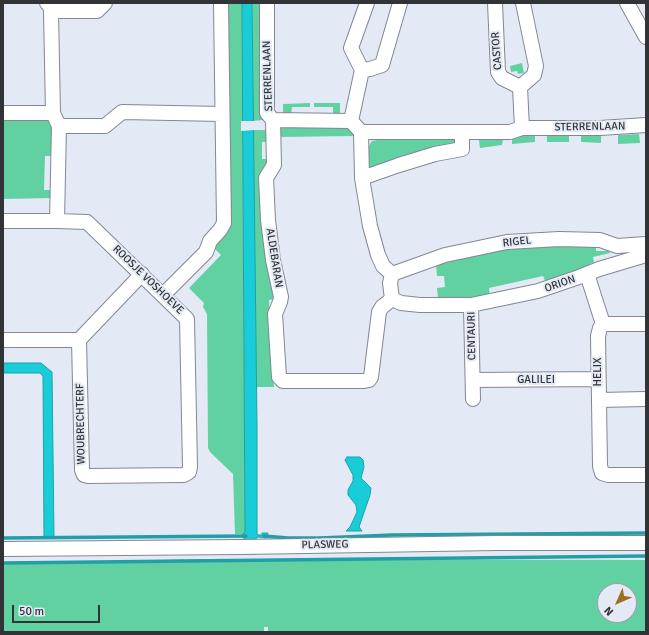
<!DOCTYPE html>
<html>
<head>
<meta charset="utf-8">
<style>
	body { margin:0 }
	#map { position:relative; width:649px; height:635px; overflow:hidden; background:#e4eaf5; font-family:Signika,sans-serif }
	canvas { display:block }
	.frame { position:absolute; inset:0; border:4px solid #313337; pointer-events:none }
	.north { position:absolute; left:597px; top:583px; width:40px; height:40px; box-sizing:border-box; background:#e4eaf5; border:1px solid #9ca1a9; border-radius:50%; rotate:225deg; font-size:11px; font-weight:700; line-height:16px; text-align:center; color:#313337 }
	.north::after { content:''; display:block; margin:auto; width:14px; height:18px; background:#9d6d20; clip-path:polygon(50% 0,100% 100%,50% 72%,0 100%) }
	.scale { position:absolute; left:12px; top:605px; width:88px; height:18px; box-sizing:border-box; border:2px solid #313337; border-top:0; padding-left:5px; font-size:12px; line-height:14px; white-space:nowrap; color:#313337; -webkit-text-stroke:3px #e4eaf5; paint-order:stroke }
</style>
</head>
<body>
<div id="map">
<canvas width="649" height="635"></canvas>
<div class="frame"></div>
<div class="north">N</div>
<div class="scale">50 m</div>
</div>
<script>
const ctx = document.querySelector('canvas').getContext('2d');
ctx.lineJoin = 'round';
function fillPath(path, color) { ctx.fillStyle = color; ctx.fill(path, 'evenodd'); }
const poly = rows => new Path2D(rows.map(r => 'M' + r).join(''));
function trace(path, color, width, dash) { ctx.strokeStyle = color; ctx.lineWidth = width; ctx.lineCap = dash ? 'butt' : 'round'; ctx.setLineDash(dash || []); ctx.stroke(path); }
function label(font, color, halo, rows, align = 'center') {
  ctx.font = font + ' Signika,sans-serif'; ctx.lineWidth = 4; ctx.setLineDash([]); ctx.textBaseline = 'middle'; ctx.strokeStyle = halo; ctx.fillStyle = color; for (const [text, x, y, turn = 0] of rows) {
    ctx.save(); ctx.translate(x, y); ctx.rotate((+turn || 0) * Math.PI / 180); ctx.textAlign = isNaN(turn) ? turn : align; if (halo) ctx.strokeText(text, 0, 0); ctx.fillText(text, 0, 0); ctx.restore();
  }
}
fillPath(poly([
	[225,3,242,3,245,532,243,534,235,534,233,474,210,452,208,448,207,314,203,307,204,303,189,288,221,255,215,249,216,242,227,230],
	[252,3,262,3,263,120,253,121],
	[522,63,524,73,518,74,517,71,511,72,510,66],
	[310,103,310,107,292,107,291,116,283,116,283,104],
	[314,103,340,103,340,115,333,116,333,107,314,107],
	[3,118,47,118,54,124,54,156,45,156,44,190,54,190,54,198,3,199],
	[284,126,348,127,355,136,279,137,279,130],
	[253,130,270,130,270,142,262,142,262,159,270,159,266,166,263,167,264,248,269,278,274,278,277,299,269,300,274,387,256,387],
	[523,131,524,136,535,136,535,142,512,144,512,136],
	[639,134,640,143,618,144,618,135],
	[601,135,601,143,581,142,581,136],
	[547,136,569,136,569,142,547,142],
	[377,137,457,138,455,143,415,153,369,169,369,146,372,141,377,140],
	[479,140,503,140,502,145,480,148],
	[596,245,596,251,609,251,610,253,593,257,594,262,584,267,585,270,546,283,543,276,489,288,490,297,438,300,437,288,445,287,444,276,437,276,436,265,489,252,518,247],
	[203,559,646,560,646,632,268,632,268,627,264,627,264,632,3,632,3,564],
	[605,591,629,591,629,615,605,615]
]), '#61d1a2');
const water = poly([
	[242,3,252,3,257,424,257,534,258,535,262,535,262,533,268,533,267,538,258,537,256,538,256,554,245,554,245,539,242,537,242,535,245,532,242,3],
	[3,363,41,363,52,372,54,537,44,537,43,376,40,373,3,373,3,363],
	[347,457,360,457,363,460,364,467,361,478,371,488,370,495,359,527,362,531,346,531,350,527,357,512,356,505,348,495,348,490,353,481,353,475,345,460,347,457]
]);
fillPath(water, '#18cdd8');
trace(water, '#209fa8', 1);
fillPath(poly([
	[241,121,255,121,255,130,241,131]
]), '#e4eaf5');
trace(poly([
	[264,536,288,538,320,538,392,535,646,533],
	[3,538,246,536],
	[3,563,646,556]
]), '#209fa8', 3.5);
const street = poly([
	[47,3,50,6,51,11,53,113],
	[267,3,267,113,273,120],
	[495,3,498,72,502,78,520,87],
	[627,3,646,37],
	[51,11,97,11,105,3],
	[362,70,351,48,367,3],
	[3,113,53,113,59,126,57,221],
	[273,120,274,165,266,178,268,220,273,260,281,297,280,302,275,314,279,377,283,381,364,381,369,380,371,377,379,312,382,307,392,299,390,283,392,274,383,266,378,255,370,226,362,178,361,132],
	[273,120,351,121,361,132,510,132,522,128,600,128,646,125],
	[351,121,362,70,370,69,382,65,400,3],
	[59,126,105,126,122,112,222,114],
	[522,128,520,87,534,75,536,66,523,3],
	[362,178,399,165,435,154,462,149,462,132],
	[3,221,57,221,87,222,187,319,190,467,189,472,184,475,88,476,84,475,82,470,79,340,3,340],
	[392,274,445,255,507,242,559,239,600,240,617,246,646,244],
	[587,274,603,324,600,328,598,336,600,466,602,473,608,475,646,475],
	[163,295,206,252,210,241,220,230,224,223,221,3],
	[392,299,401,303,420,305,471,305,538,291,579,277,599,269,646,255],
	[471,305,473,399],
	[603,324,646,324],
	[79,340,142,274],
	[473,380,598,379],
	[599,400,646,399],
	[3,549,241,547,497,543,646,543]
]);
trace(street, '#828792', 16);
trace(street, '#fff', 14);
label('11px', '#313337', '#e4eaf5', [
	["CASTOR",497,51,-94],
	["STERRENLAAN",268,76,-92],
	["STERRENLAAN",590,127,-1],
	["RIGEL",517,242,-6],
	["ALDEBARAN",274,258,81],
	["ROOSJE VOSHOEVE",148,280,44],
	["ORION",560,284,-19],
	["CENTAURI",472,336,-91],
	["HELIX",598,372,-90],
	["GALILEI",536,380],
	["WOUBRECHTERF",81,424,-91],
	["PLASWEG",325,545,-1]
]);
</script>
</body>
</html>
